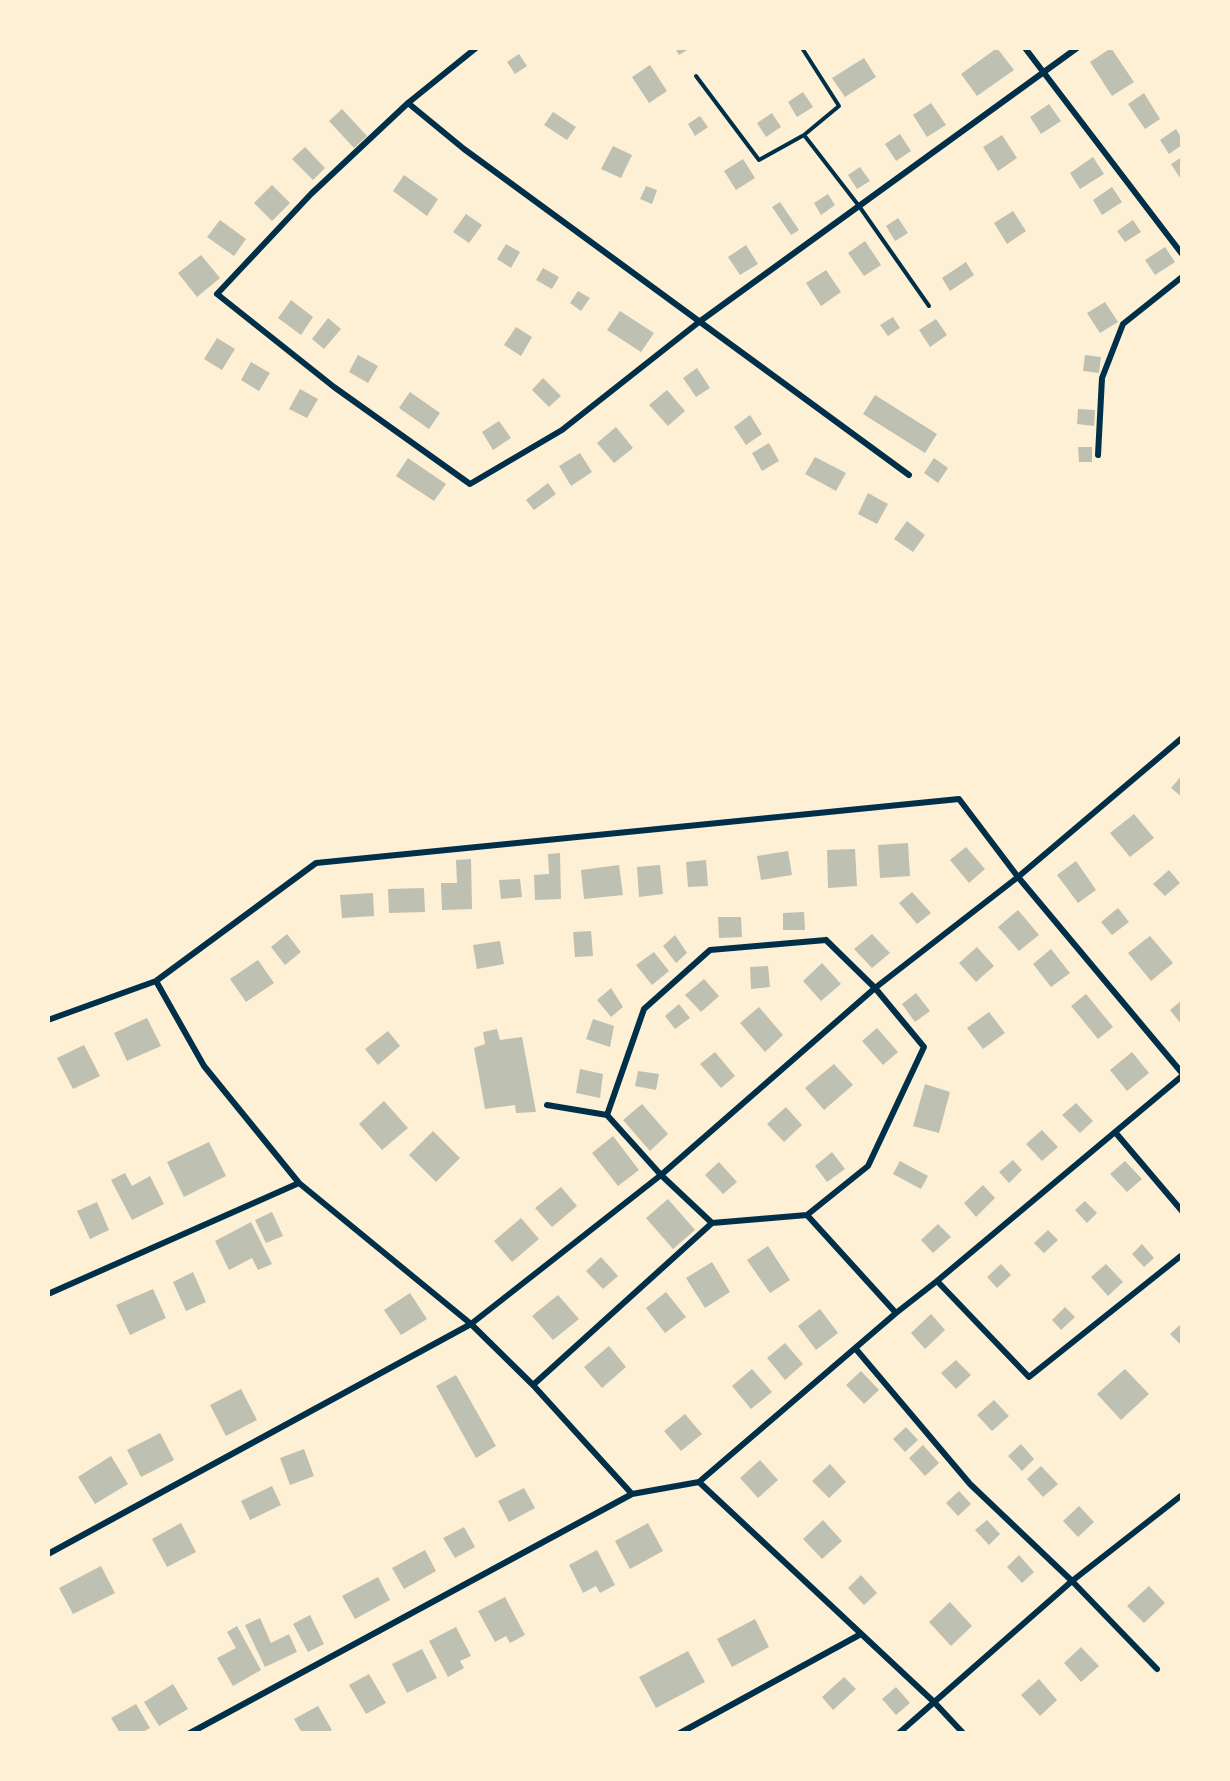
<!DOCTYPE html>
<html>
<head>
<meta charset="utf-8">
<style>
	body { margin:0 }
	#map { position:relative; width:1230px; height:1781px; overflow:hidden; background:#fdf0d5; font-family:Mulish,sans-serif }
	canvas { display:block }
	.frame { position:absolute; inset:0; border:50px solid #fdf0d5; pointer-events:none }
</style>
</head>
<body>
<div id="map">
<canvas width="1230" height="1781"></canvas>
<div class="frame"></div>
</div>
<script>
const ctx = document.querySelector('canvas').getContext('2d');
ctx.lineJoin = 'round';
function fillPath(path, color) { ctx.fillStyle = color; ctx.fill(path, 'evenodd'); }
const poly = rows => new Path2D(rows.map(r => 'M' + r).join(''));
function trace(path, color, width, dash) { ctx.strokeStyle = color; ctx.lineWidth = width; ctx.lineCap = dash ? 'butt' : 'round'; ctx.setLineDash(dash || []); ctx.stroke(path); }
fillPath(poly([
	[675,48,690,48,679,55],
	[997,48,1014,70,977,96,961,74],
	[1111,48,1134,82,1112,96,1090,62],
	[519,54,527,66,515,74,507,62],
	[864,58,876,77,845,97,832,78],
	[650,65,667,91,649,103,632,77],
	[803,92,813,107,797,117,788,102],
	[1144,93,1160,119,1145,129,1128,104],
	[931,103,946,125,927,137,913,115],
	[1049,104,1061,121,1041,134,1030,117],
	[342,109,367,136,354,148,329,121],
	[553,112,576,127,567,140,544,125],
	[772,113,781,127,766,137,757,123],
	[700,116,708,127,695,136,688,124],
	[1176,129,1182,139,1182,145,1169,154,1160,140],
	[900,134,911,151,896,161,885,144],
	[1002,135,1017,158,998,171,983,147],
	[613,146,632,155,621,178,601,169],
	[305,147,325,168,313,180,292,159],
	[1093,157,1104,174,1080,189,1070,173],
	[1182,157,1182,181,1171,164],
	[743,159,755,178,736,190,724,171],
	[860,167,870,181,857,189,848,175],
	[404,175,438,199,427,216,393,191],
	[272,185,290,203,272,221,254,203],
	[646,186,657,190,652,204,640,199],
	[1112,187,1122,202,1102,215,1093,200],
	[828,194,835,205,821,215,814,203],
	[780,202,799,230,791,235,772,207],
	[1013,211,1026,231,1007,244,994,223],
	[466,214,482,225,469,243,453,232],
	[898,218,908,233,895,241,886,226],
	[220,220,246,239,234,256,207,237],
	[1133,220,1141,232,1125,242,1117,231],
	[865,241,881,265,864,276,848,253],
	[506,244,520,252,511,268,497,259],
	[746,245,758,264,740,275,728,257],
	[1165,247,1175,262,1155,275,1145,260],
	[201,255,220,278,197,297,178,273],
	[966,262,974,275,950,291,942,278],
	[543,268,559,277,552,289,536,280],
	[826,270,841,292,821,306,806,283],
	[578,291,590,298,581,311,570,303],
	[291,300,313,317,301,335,278,318],
	[1105,302,1118,322,1100,333,1087,313],
	[620,311,654,333,641,352,607,330],
	[893,317,900,328,888,336,880,325],
	[328,318,341,329,324,349,312,339],
	[936,319,947,335,930,347,919,330],
	[516,327,532,337,521,356,504,345],
	[217,338,235,349,222,370,204,359],
	[358,355,378,366,368,383,349,372],
	[1085,355,1101,357,1099,373,1083,371],
	[251,362,270,373,259,391,241,380],
	[697,368,710,388,696,397,683,378],
	[543,378,561,396,549,407,532,390],
	[300,389,318,399,307,418,289,409],
	[667,390,685,411,668,426,649,405],
	[410,392,440,413,429,429,399,408],
	[875,395,937,434,925,453,863,414],
	[1078,409,1095,410,1094,426,1077,424],
	[750,415,762,434,746,445,734,427],
	[499,421,511,438,493,450,482,432],
	[616,427,633,448,614,463,597,443],
	[769,443,779,461,762,471,752,453],
	[1078,447,1092,447,1092,462,1079,462],
	[580,453,592,472,571,486,559,466],
	[815,457,846,473,836,491,805,474],
	[408,458,446,484,434,501,396,476],
	[934,458,948,468,938,483,924,473],
	[548,483,556,494,534,510,526,500],
	[868,493,888,504,877,524,858,514],
	[907,521,925,535,913,552,894,539],
	[1182,775,1182,797,1171,788],
	[1134,814,1154,838,1130,857,1110,833],
	[908,843,910,876,880,878,878,845],
	[966,847,985,869,969,883,950,860],
	[855,849,857,886,828,888,827,850],
	[788,851,792,875,761,880,757,856],
	[560,853,561,899,535,900,534,875,549,874,548,854],
	[471,859,472,909,442,910,441,883,457,883,456,860],
	[706,860,708,886,688,887,686,862],
	[1076,861,1096,890,1078,903,1057,875],
	[619,865,623,895,584,899,581,870],
	[660,865,663,894,639,897,637,867],
	[1169,870,1180,883,1165,896,1153,884],
	[520,879,522,897,501,899,499,880],
	[424,888,425,912,389,913,388,889],
	[912,892,931,913,917,924,899,903],
	[373,893,374,916,342,918,340,895],
	[1118,908,1129,922,1112,935,1101,922],
	[1018,910,1039,935,1019,951,998,927],
	[804,912,805,930,783,930,783,913],
	[718,917,741,917,742,937,719,938],
	[591,931,593,956,575,957,573,932],
	[287,934,301,952,285,965,271,947],
	[872,934,890,953,872,968,854,949],
	[675,935,687,953,676,963,663,946],
	[1150,936,1173,963,1151,981,1128,953],
	[500,941,504,964,477,969,473,945],
	[977,947,994,966,976,982,959,963],
	[1051,949,1070,973,1051,987,1033,964],
	[654,952,669,971,652,985,636,965],
	[258,960,274,983,246,1002,230,979],
	[822,963,841,984,821,1001,803,981],
	[768,966,770,987,751,989,750,967],
	[704,979,719,996,701,1012,685,995],
	[611,988,623,1007,611,1017,597,1000],
	[916,993,930,1011,915,1022,902,1004],
	[1086,994,1113,1027,1098,1039,1071,1006],
	[1182,1000,1182,1025,1170,1010],
	[679,1004,690,1018,675,1029,665,1016],
	[759,1007,783,1035,765,1052,740,1023],
	[989,1012,1005,1033,983,1049,967,1028],
	[147,1018,161,1046,127,1061,114,1033],
	[593,1019,614,1026,610,1047,586,1039],
	[877,1028,898,1052,883,1065,862,1041],
	[497,1029,500,1040,522,1037,536,1112,516,1113,515,1105,485,1109,474,1048,485,1044,483,1032],
	[388,1031,400,1046,378,1065,365,1049],
	[84,1045,100,1076,73,1089,57,1058],
	[715,1052,735,1076,721,1088,700,1064],
	[1132,1052,1149,1073,1127,1091,1110,1070],
	[834,1064,853,1085,824,1110,805,1088],
	[580,1069,603,1074,600,1098,576,1093],
	[638,1071,659,1074,656,1090,635,1086],
	[925,1084,950,1092,939,1133,913,1126],
	[384,1101,408,1128,382,1150,359,1124],
	[1076,1103,1093,1121,1080,1133,1062,1115],
	[642,1104,668,1134,650,1151,623,1120],
	[786,1107,802,1125,784,1142,767,1124],
	[1042,1130,1058,1147,1042,1161,1026,1144],
	[433,1131,460,1158,436,1182,409,1155],
	[613,1136,639,1170,618,1186,592,1153],
	[209,1142,226,1176,184,1197,167,1162],
	[832,1152,845,1169,827,1182,815,1166],
	[1013,1160,1022,1170,1009,1183,999,1172],
	[900,1161,928,1176,921,1189,893,1174],
	[1125,1161,1142,1179,1127,1192,1110,1174],
	[719,1162,737,1182,723,1194,705,1175],
	[125,1173,132,1186,150,1176,164,1204,132,1220,111,1180],
	[983,1185,995,1198,976,1217,964,1203],
	[561,1187,577,1206,552,1227,535,1208],
	[668,1199,695,1230,673,1249,646,1218],
	[1085,1201,1097,1213,1087,1223,1075,1210],
	[97,1202,109,1230,90,1239,77,1211],
	[272,1212,283,1236,266,1243,255,1220],
	[521,1218,539,1239,512,1262,494,1241],
	[251,1222,272,1264,258,1270,252,1258,229,1270,215,1241],
	[938,1224,951,1237,933,1253,921,1240],
	[1048,1230,1058,1240,1044,1253,1034,1243],
	[1142,1244,1154,1258,1144,1267,1132,1254],
	[768,1246,790,1280,770,1293,747,1260],
	[601,1257,618,1276,603,1289,586,1271],
	[712,1262,730,1292,705,1308,686,1278],
	[1001,1264,1011,1275,997,1288,987,1277],
	[1106,1264,1123,1282,1108,1296,1091,1277],
	[193,1272,206,1302,186,1311,173,1282],
	[153,1289,166,1318,130,1335,116,1305],
	[666,1292,686,1317,665,1333,646,1308],
	[410,1293,427,1319,401,1335,384,1310],
	[558,1295,579,1319,553,1340,532,1316],
	[1065,1307,1075,1317,1061,1330,1052,1320],
	[820,1309,838,1333,816,1350,798,1326],
	[931,1314,945,1330,925,1349,911,1333],
	[1182,1323,1182,1346,1170,1334],
	[785,1343,803,1364,785,1380,767,1358],
	[609,1346,626,1367,602,1388,584,1367],
	[956,1360,971,1375,956,1389,941,1373],
	[752,1369,772,1392,751,1409,732,1386],
	[1125,1369,1149,1394,1121,1420,1097,1394],
	[861,1371,879,1390,864,1404,846,1385],
	[456,1375,496,1446,476,1458,436,1386],
	[241,1389,257,1420,226,1436,210,1405],
	[994,1400,1009,1416,992,1431,977,1415],
	[685,1414,702,1434,681,1451,664,1431],
	[906,1427,918,1440,905,1452,893,1439],
	[160,1433,174,1460,141,1477,127,1450],
	[1021,1444,1034,1459,1022,1471,1008,1456],
	[923,1445,939,1463,925,1476,909,1458],
	[304,1449,314,1476,290,1485,280,1458],
	[111,1456,128,1484,95,1504,78,1477],
	[760,1460,778,1480,758,1498,740,1478],
	[830,1464,846,1482,829,1498,812,1481],
	[1041,1466,1058,1484,1043,1497,1027,1479],
	[272,1486,281,1505,250,1520,241,1501],
	[524,1488,535,1508,509,1522,498,1501],
	[959,1491,971,1504,958,1516,946,1503],
	[1079,1506,1094,1522,1078,1537,1063,1521],
	[823,1520,842,1541,822,1559,803,1539],
	[987,1520,1000,1534,989,1545,975,1530],
	[181,1523,196,1552,167,1567,152,1539],
	[648,1523,663,1551,630,1569,615,1541],
	[464,1527,475,1547,455,1558,443,1538],
	[425,1550,436,1571,404,1589,392,1568],
	[597,1550,615,1585,600,1593,596,1586,583,1593,569,1565],
	[1019,1555,1034,1572,1022,1583,1007,1567],
	[101,1566,115,1593,73,1614,59,1588],
	[861,1575,877,1593,864,1605,848,1588],
	[378,1577,390,1600,355,1619,342,1596],
	[1149,1586,1165,1603,1144,1623,1127,1606],
	[505,1597,525,1635,510,1643,506,1636,495,1642,478,1611],
	[950,1602,972,1626,951,1646,929,1622],
	[310,1615,324,1644,308,1652,293,1624],
	[260,1618,271,1643,289,1634,297,1652,265,1667,245,1625],
	[755,1619,769,1647,732,1667,717,1639],
	[237,1626,261,1670,233,1686,217,1658,236,1648,227,1632],
	[456,1627,471,1656,460,1661,464,1668,448,1677,429,1641],
	[1081,1647,1099,1666,1081,1682,1064,1663],
	[422,1649,437,1678,407,1693,392,1664],
	[688,1651,705,1682,656,1708,639,1677],
	[369,1674,386,1703,366,1714,349,1685],
	[844,1677,856,1689,833,1710,822,1697],
	[1039,1679,1057,1700,1040,1716,1021,1695],
	[173,1684,188,1709,159,1726,144,1702],
	[896,1687,910,1703,896,1715,882,1699],
	[136,1704,150,1728,141,1733,120,1733,111,1718],
	[318,1706,332,1730,326,1733,302,1733,294,1719]
]), '#bec0b2');
trace(poly([
	[802,48,839,106,804,135,859,206,929,306],
	[696,76,759,160,804,135]
]), '#003049', 4);
trace(poly([
	[476,48,408,103,311,194,217,294,334,387,470,484,562,430,699,322,1077,48],
	[1025,48,1182,254],
	[408,103,464,149,909,475],
	[1098,455,1102,378,1123,324,1182,277],
	[826,940,875,988,924,1047,868,1166,807,1215,712,1223,661,1175,607,1115,644,1009,710,950,826,940],
	[156,981,204,1066,299,1183,471,1324,533,1385,632,1494],
	[48,1020,156,981,316,863,959,799,1018,877,1182,1073],
	[547,1105,607,1115],
	[1115,1132,1182,1211],
	[807,1215,896,1313],
	[937,1281,1029,1377,1182,1255],
	[48,1294,299,1183],
	[855,1348,970,1484,1072,1581,1157,1669],
	[533,1385,712,1223],
	[699,1482,934,1702,963,1733],
	[48,1554,471,1324,661,1175,875,988,1018,877,1182,738],
	[190,1733,632,1494,699,1482,896,1313,937,1281,1182,1076],
	[680,1733,861,1634],
	[899,1733,1072,1581,1182,1495]
]), '#003049', 6);
</script>
</body>
</html>
